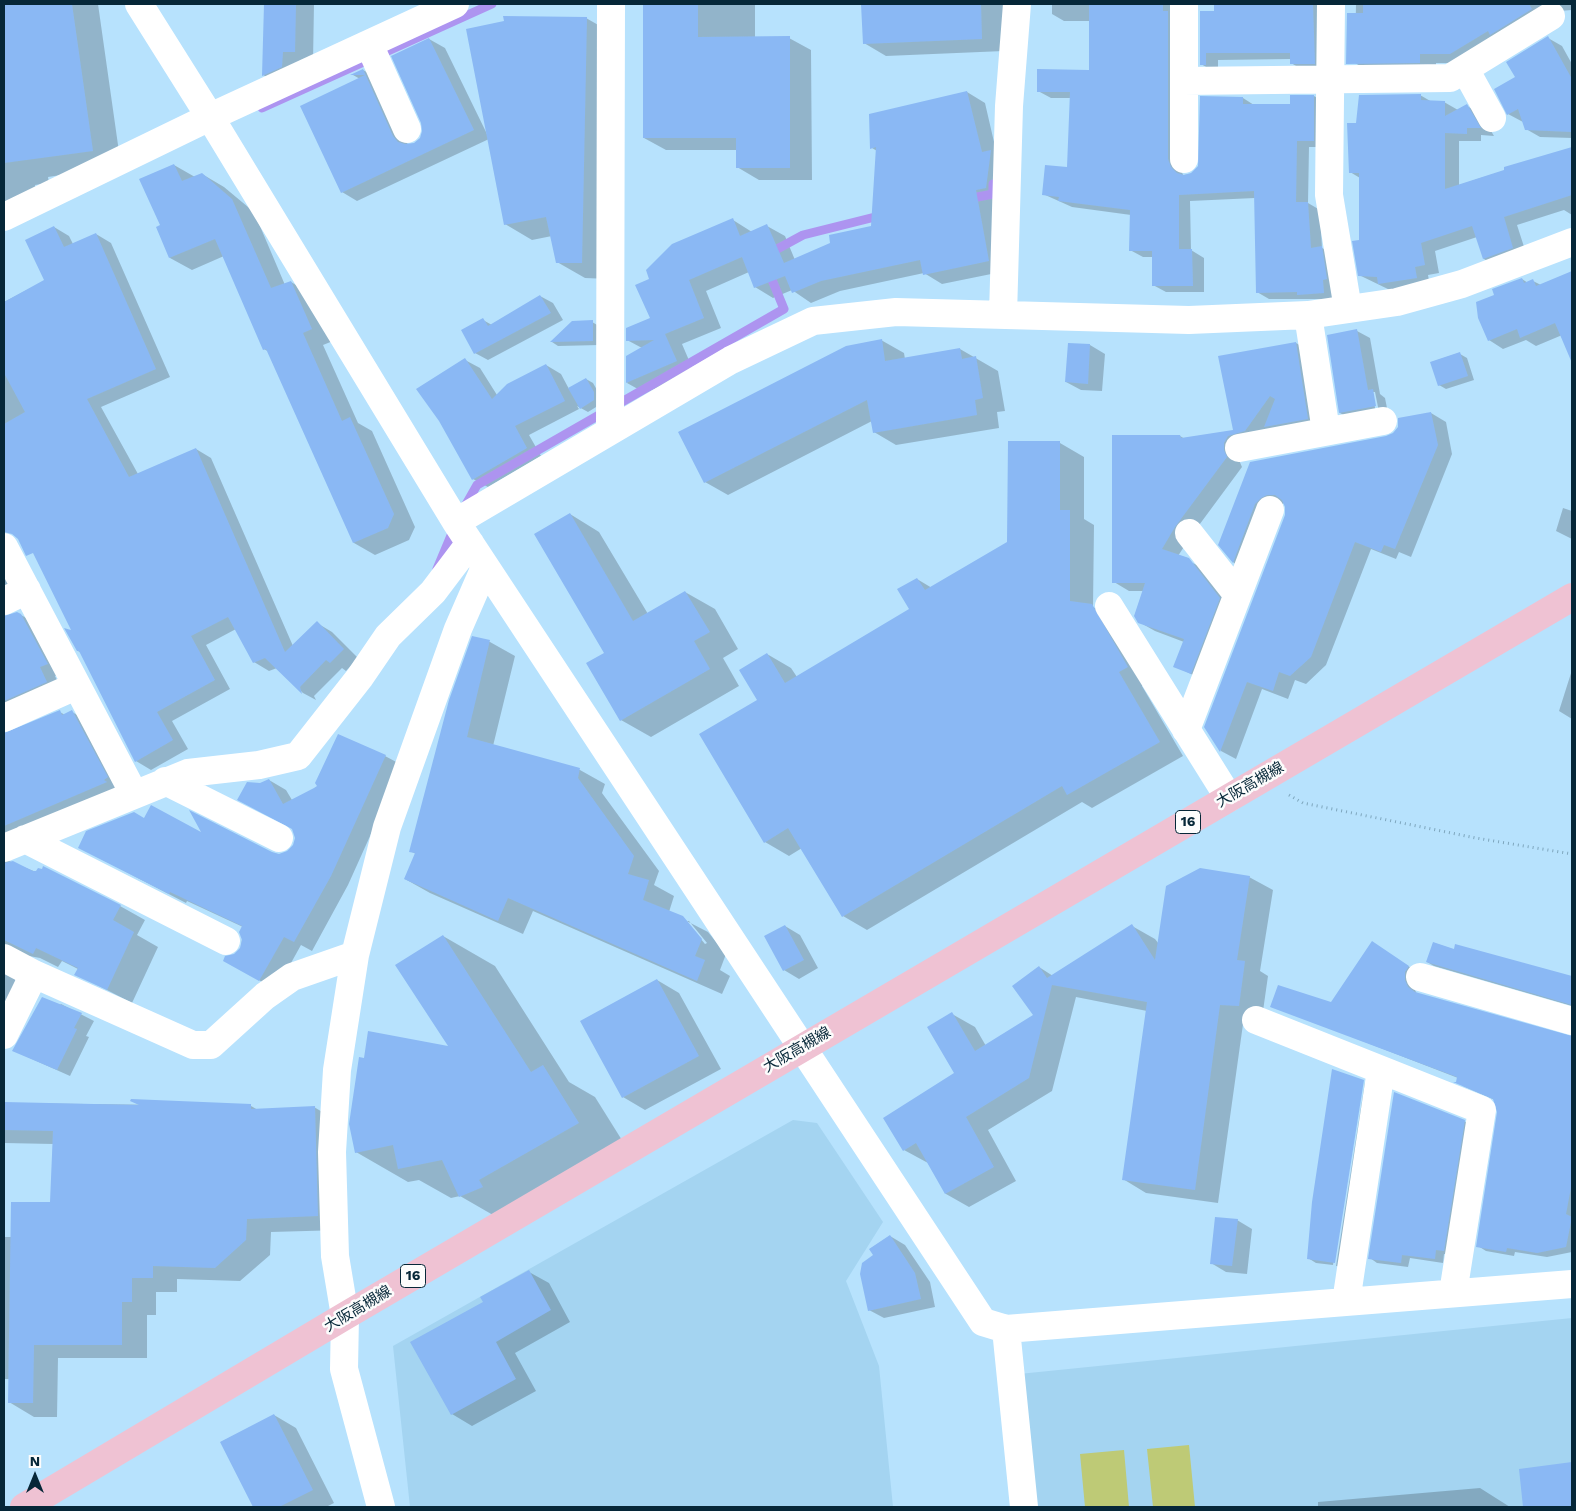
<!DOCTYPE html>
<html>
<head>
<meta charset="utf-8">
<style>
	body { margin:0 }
	#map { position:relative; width:1576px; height:1511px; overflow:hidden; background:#b7e2fd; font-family:"Work Sans",sans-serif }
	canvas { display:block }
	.frame { position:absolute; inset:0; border:5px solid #062738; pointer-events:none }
	.north { position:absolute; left:10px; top:1451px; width:50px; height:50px; -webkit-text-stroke:4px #fcfcfc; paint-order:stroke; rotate:0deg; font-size:14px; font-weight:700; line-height:20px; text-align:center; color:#062738 }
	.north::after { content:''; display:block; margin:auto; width:18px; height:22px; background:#062738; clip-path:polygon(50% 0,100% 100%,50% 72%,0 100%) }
</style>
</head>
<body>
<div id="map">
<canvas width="1576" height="1511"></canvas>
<div class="frame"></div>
<div class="north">N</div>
</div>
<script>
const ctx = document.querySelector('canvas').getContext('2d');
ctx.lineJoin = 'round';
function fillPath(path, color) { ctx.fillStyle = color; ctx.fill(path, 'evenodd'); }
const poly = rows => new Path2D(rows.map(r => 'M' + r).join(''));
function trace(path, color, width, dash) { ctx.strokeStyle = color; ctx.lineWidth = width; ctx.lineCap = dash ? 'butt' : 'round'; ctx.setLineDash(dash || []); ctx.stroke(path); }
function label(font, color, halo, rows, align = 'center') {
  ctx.font = font + ' "Work Sans","Noto Sans JP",sans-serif'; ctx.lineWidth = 5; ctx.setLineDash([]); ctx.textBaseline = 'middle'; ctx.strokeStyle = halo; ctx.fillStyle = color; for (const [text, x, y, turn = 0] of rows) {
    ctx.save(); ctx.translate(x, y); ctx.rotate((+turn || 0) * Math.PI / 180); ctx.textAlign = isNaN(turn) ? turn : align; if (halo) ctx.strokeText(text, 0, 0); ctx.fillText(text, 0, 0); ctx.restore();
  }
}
fillPath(poly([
	[793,1120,817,1123,883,1222,846,1281,879,1366,893,1507,410,1507,393,1346],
	[1572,1318,1572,1507,1032,1507,1019,1374]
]), '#a4d4f1');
fillPath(poly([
	[1189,1445,1195,1507,1153,1507,1147,1449],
	[1124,1450,1129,1507,1085,1507,1080,1454]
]), '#beca76');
fillPath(poly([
	[4,4,98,4,121,166,48,177,49,183,35,185,38,202,4,207],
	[265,4,314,4,313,62,281,85,263,75],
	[644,4,755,4,755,38,789,38,811,50,812,180,759,180,737,167,737,150,666,150,644,138],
	[862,4,1003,4,1004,51,886,56,864,43],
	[1052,4,1175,4,1180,167,1183,175,1192,174,1199,167,1243,98,1254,105,1291,105,1291,97,1314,96,1326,103,1326,147,1309,147,1308,203,1320,210,1322,248,1334,254,1336,299,1269,299,1257,292,1255,198,1190,201,1191,250,1204,258,1204,292,1166,292,1153,285,1153,257,1143,257,1130,250,1131,215,1072,207,1043,194,1068,169,1071,98,1051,98,1038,91,1090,71,1090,21,1064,21,1052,14],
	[1215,4,1325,4,1327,70,1303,70,1291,63,1291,59,1218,60,1218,71,1213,71,1201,64,1215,12],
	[1356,4,1446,4,1446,11,1458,4,1572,4,1572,10,1559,11,1467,63,1436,63,1436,71,1371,72,1355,63],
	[586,18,614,34,609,279,585,278,557,262,552,236,532,240,505,224,489,139,357,201,342,192,360,79,353,75,363,70,379,79,408,145,414,144,421,138,424,131,429,39,445,48,487,134],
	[1548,38,1562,46,1572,64,1572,138,1540,137,1526,129,1523,122,1508,114,1517,78],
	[967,92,985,103,997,155,1006,271,942,284,924,273,840,291,811,303,792,290,773,298,755,287,749,272,706,291,721,328,682,344,694,372,645,393,627,383,642,348,627,340,651,318,651,279,733,220,752,232,767,226,785,236,795,260,873,227,877,151,872,148],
	[1420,95,1432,102,1444,102,1458,110,1467,106,1481,114,1494,136,1481,135,1481,141,1459,141,1459,185,1506,170,1505,168,1572,148,1572,215,1564,210,1517,225,1527,256,1498,267,1484,259,1477,237,1435,251,1439,273,1428,275,1430,286,1394,292,1359,275,1360,178,1350,172,1357,124],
	[174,165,195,177,202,174,224,187,254,212,285,285,291,282,313,295,333,341,323,345,358,423,372,431,415,527,409,540,375,555,354,543,269,352,264,349,224,256,192,270,170,258,157,228,162,226],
	[54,227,69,236,73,244,96,234,111,243,170,377,101,407,138,474,196,449,211,458,293,646,317,623,332,632,358,658,346,671,342,668,314,696,316,700,303,693,277,668,269,671,254,662,236,629,206,645,230,689,172,721,188,749,151,770,136,761,81,653,78,651,73,632,34,552,5,500,4,501,4,302,46,280],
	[1572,272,1572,336,1567,333,1536,346,1526,340,1503,349,1489,340,1496,296,1522,279,1528,283,1533,281,1541,285],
	[540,296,553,303,563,320,488,360,475,353,483,320,492,325],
	[573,322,592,322,599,326,600,345,558,346,552,342],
	[1357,331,1370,338,1380,394,1385,398,1388,413,1353,420,1340,413],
	[1372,392,1375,392,1379,412,1376,413],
	[881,340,904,353,905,359,960,349,998,371,1005,411,997,412,999,428,896,445,874,432,872,421,728,495,705,482,679,432],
	[1296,343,1312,352,1324,428,1239,460,1242,467,1191,536,1178,556,1205,569,1235,607,1207,682,1175,666,1184,642,1155,631,1139,622,1143,591,1129,591,1114,582,1180,436,1185,439,1234,431],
	[1069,344,1090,345,1105,354,1102,391,1081,390,1066,382],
	[1460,354,1467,358,1474,380,1446,389,1439,385],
	[465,360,480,368,497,395,546,365,561,374,569,389,586,379,593,383,601,397,601,404,588,412,577,406,579,409,529,435,541,456,488,487,473,479],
	[1431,413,1446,422,1452,454,1411,557,1399,552,1396,559,1371,549,1326,665,1306,684,1295,680,1288,699,1262,689,1236,759,1221,751,1205,727,1286,515,1285,503,1276,506,1248,571,1234,563,1220,545,1251,463,1386,438],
	[1009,443,1060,443,1084,457,1084,519,1094,525,1093,607,1116,620,1151,681,1142,686,1183,756,1092,808,1082,802,867,930,843,916,802,848,789,856,765,842,759,700,767,654,791,668,797,677,911,610,917,579,932,588,1009,542],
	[1563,508,1572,511,1572,539,1556,531],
	[570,514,599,532,648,614,685,592,715,609,738,649,723,658,739,686,651,737,621,720],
	[4,565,17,593,4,609],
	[4,611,5,617,21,615,37,624,62,673,55,676,62,691,4,725],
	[473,638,490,642,515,656,493,746,580,770,605,784,602,793,659,871,654,885,674,896,669,912,708,932,726,954,720,970,730,976,722,994,533,911,523,934,430,893,405,879,416,854,410,851],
	[686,921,689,921,707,943,705,944],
	[1572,670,1572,719,1559,711],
	[60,712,65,715,72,712,88,721,122,786,4,842,4,726,5,734],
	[385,756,402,765,348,885,312,951,301,945,276,990,224,960,235,955,241,949,243,927,187,901,186,903,80,848,145,819,281,855,289,852,294,845,296,837,293,829,260,784,269,780,286,790,292,800],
	[4,859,120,906,145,920,137,935,158,947,132,1003,76,974,78,969,62,961,58,967,40,958,29,956,13,974,16,982,4,1030],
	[1249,877,1273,890,1260,971,1268,976,1262,1018,1244,1017,1218,1203,1146,1193,1123,1179,1147,1011,1076,997,1052,1091,988,1130,1016,1181,969,1207,946,1194,928,1163,904,1150,956,1074,952,1014,975,1027,986,1046,1034,1015,1039,967,1053,976,1132,926,1155,939,1159,944],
	[785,926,800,935,818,968,799,979,784,970],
	[443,936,495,966,569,1082,595,1097,630,1153,512,1226,460,1196,451,1198,419,1180,408,1182,356,1152,451,1048],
	[1456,946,1572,977,1572,1006,1434,966,1427,962,1455,951],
	[1381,948,1417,972,1413,986,1417,994,1572,1037,1572,1252,1547,1257,1515,1252,1514,1256,1486,1251,1478,1246,1499,1112,1495,1100,1463,1086,1458,1078,1272,1006,1332,1003],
	[657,980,679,993,721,1069,645,1110,623,1097],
	[61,1004,94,1021,86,1036,89,1037,70,1076,14,1051],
	[1362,1081,1333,1265,1316,1263,1308,1258],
	[1365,1082,1372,1086,1343,1267,1336,1266],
	[4,1103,251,1106,258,1110,314,1107,339,1122,342,1230,271,1232,270,1255,240,1281,177,1279,177,1292,156,1292,156,1315,147,1315,147,1358,58,1358,57,1417,34,1417,9,1402,10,1379,4,1379,4,1237,12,1237,51,1204,53,1144,4,1143],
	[1464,1121,1472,1126,1451,1255,1444,1254,1443,1263,1410,1258,1408,1267,1377,1263,1370,1258],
	[1237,1220,1252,1229,1247,1274,1226,1272,1211,1263],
	[890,1236,905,1245,930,1282,935,1307,884,1318,869,1310,875,1255],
	[529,1272,549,1283,570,1322,515,1353,536,1391,472,1426,452,1414,484,1303],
	[274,1415,296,1428,334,1503,326,1507,254,1507,221,1442],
	[1572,1463,1572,1507,1525,1507,1520,1470],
	[1480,1488,1510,1507,1318,1507,1318,1502]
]), '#0003');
trace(poly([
	[262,108,492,4],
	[967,199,993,194,993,184],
	[768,254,803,235,883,215],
	[464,508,477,485,784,309,768,270],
	[437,569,455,526]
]), '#ad94f0', 9);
fillPath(poly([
	[4,4,72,4,93,151,4,163],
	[264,4,296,4,295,52,283,52,282,67,262,76],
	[643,4,698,4,698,37,790,36,790,168,736,168,736,138,643,138],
	[861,4,981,4,982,39,863,44],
	[1089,4,1163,4,1163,11,1168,11,1168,159,1171,167,1177,173,1184,175,1191,173,1198,166,1200,96,1243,97,1243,104,1290,104,1290,95,1314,95,1314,141,1297,141,1296,202,1308,202,1311,248,1322,246,1327,279,1323,280,1324,293,1297,295,1297,292,1256,293,1254,191,1179,195,1179,249,1192,249,1193,286,1152,286,1152,251,1129,251,1130,210,1058,201,1059,197,1042,195,1045,165,1067,167,1070,92,1037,92,1037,69,1089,70],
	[1214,4,1313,4,1315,64,1290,64,1290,53,1206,53,1206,65,1200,65,1200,11,1214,11],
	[1363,4,1529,4,1532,9,1490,35,1488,31,1450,54,1420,54,1420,63,1346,64,1347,13,1363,13],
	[503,16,587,17,582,263,556,263,546,217,504,225,466,29,504,21],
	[1548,36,1572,79,1572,132,1525,130,1518,109,1507,115,1494,89,1515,77,1506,62],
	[429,38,474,130,341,193,300,106,365,75,350,75,363,69,393,136,398,142,405,144,414,143,420,138,422,131,421,123,391,56],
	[967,91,982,152,991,150,986,188,976,190,989,261,923,275,920,260,821,281,792,293,785,276,754,288,742,257,689,280,704,318,665,334,677,361,626,383,626,356,654,340,626,341,626,328,650,318,635,285,649,279,646,270,672,244,733,218,740,236,767,224,784,263,830,243,829,235,871,226,876,147,870,149,869,114],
	[1421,94,1421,100,1445,101,1445,116,1467,104,1481,128,1467,128,1467,134,1445,133,1445,189,1504,170,1504,167,1572,147,1572,195,1504,217,1513,248,1483,259,1472,226,1421,243,1425,265,1415,267,1417,278,1378,284,1377,277,1358,276,1352,241,1359,240,1359,173,1349,173,1347,123,1356,123,1359,95],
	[174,164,182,181,202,173,232,199,271,288,291,281,312,329,303,333,342,421,350,417,394,514,388,528,353,543,266,349,263,350,215,239,169,258,156,227,160,225,139,179],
	[54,226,64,247,96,233,156,369,87,399,129,477,196,448,285,652,317,621,344,649,330,663,326,660,300,687,302,694,265,658,253,663,228,617,191,636,215,680,157,712,173,740,135,762,79,651,77,651,64,628,71,630,33,553,26,556,18,539,12,534,4,532,4,424,25,412,4,373,4,302,44,280,25,240],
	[1572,271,1572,363,1555,323,1520,338,1517,329,1488,341,1478,318,1476,302,1494,295,1492,289,1522,278,1524,283,1533,279,1536,286],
	[540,295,551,313,474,354,461,330,483,318,488,326],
	[593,320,593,341,550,342,572,321],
	[1357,329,1368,390,1373,389,1376,406,1339,413,1327,335],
	[882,339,885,361,960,348,962,359,976,356,983,398,975,400,977,415,873,433,867,400,704,483,678,432,846,346],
	[1296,342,1308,419,1264,427,1275,399,1270,396,1245,431,1228,436,1224,443,1224,450,1227,457,1175,527,1162,549,1189,558,1220,598,1191,674,1173,667,1184,639,1138,623,1134,616,1145,583,1112,583,1112,435,1180,435,1181,438,1233,430,1218,356],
	[1068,343,1090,344,1088,384,1065,382],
	[1460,352,1468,376,1438,386,1430,362],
	[465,358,492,399,507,384,546,364,565,401,515,426,527,448,472,480,439,421,416,389],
	[586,378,594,392,594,400,580,409,568,388],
	[1431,412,1438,445,1395,549,1384,545,1381,552,1355,542,1311,657,1290,676,1279,672,1273,691,1247,682,1220,752,1204,727,1285,515,1285,507,1282,500,1275,495,1267,495,1261,498,1255,504,1233,563,1218,545,1250,462,1386,436,1393,433,1398,427,1398,418],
	[1008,441,1060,441,1060,510,1070,510,1070,601,1092,604,1128,667,1119,672,1160,742,1067,795,1062,786,842,917,788,828,764,843,699,734,757,700,739,670,767,653,785,683,909,609,897,589,917,578,925,590,1007,542],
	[570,513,633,621,685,591,710,632,694,641,710,669,620,721,586,663,604,653,534,534],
	[17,612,21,614,48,664,40,667,47,682,4,701,4,616],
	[472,636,490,640,467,737,580,768,578,778,634,856,628,874,649,880,643,900,683,916,702,939,695,956,705,960,697,981,508,898,498,921,404,879,415,853,409,852,449,700],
	[60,710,62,715,72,710,108,777,104,780,107,782,4,826,4,733],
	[338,734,386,755,331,876,294,942,284,937,259,981,223,961,225,956,234,954,240,948,242,940,239,932,242,926,170,892,169,894,78,848,86,831,134,812,144,818,151,805,201,832,189,810,272,852,279,854,287,851,293,845,295,838,292,829,237,800,247,782,260,783,269,779,283,804,314,788,317,786,315,783],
	[13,861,33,871,36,871,38,868,42,869,43,866,121,905,113,920,134,932,107,990,74,975,78,968,36,948,33,954,4,940,4,863],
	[1200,868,1250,876,1237,960,1245,961,1239,1006,1220,1005,1195,1190,1122,1180,1147,1002,1052,985,1029,1078,966,1117,994,1167,945,1194,916,1143,903,1151,883,1118,954,1073,927,1027,952,1012,975,1051,1033,1015,1012,986,1039,966,1047,978,1132,924,1155,960,1166,886],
	[785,925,804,960,783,971,764,936],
	[443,935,531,1072,543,1065,579,1123,479,1180,483,1187,459,1197,442,1160,398,1169,393,1145,355,1153,349,1124,359,1057,364,1058,368,1031,448,1046,395,965],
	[1372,941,1409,966,1405,972,1405,980,1408,987,1415,992,1572,1036,1572,1182,1566,1214,1572,1217,1566,1247,1537,1253,1507,1248,1506,1252,1476,1247,1497,1112,1493,1099,1453,1082,1456,1082,1457,1077,1270,1007,1278,985,1331,1002],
	[1433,942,1454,949,1455,944,1572,976,1572,1005,1426,962],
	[657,979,699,1056,622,1098,580,1021],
	[42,997,82,1013,74,1028,77,1029,57,1070,12,1051],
	[1332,1069,1364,1080,1335,1263,1307,1259,1312,1202],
	[1394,1092,1465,1120,1444,1251,1436,1250,1435,1259,1402,1255,1401,1263,1368,1259],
	[131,1099,251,1104,251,1109,315,1106,318,1216,247,1219,246,1240,215,1268,153,1266,153,1278,132,1278,132,1302,122,1302,122,1345,34,1345,33,1403,8,1403,11,1202,50,1202,53,1131,4,1130,4,1102,139,1105,130,1101],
	[1215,1217,1238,1219,1232,1266,1210,1264],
	[890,1235,915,1273,921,1299,868,1311,860,1274,862,1263,873,1255,869,1249],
	[529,1270,551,1310,496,1342,516,1379,451,1415,410,1342,483,1302,480,1297],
	[274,1414,313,1490,279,1507,253,1507,220,1442],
	[1572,1462,1572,1507,1523,1507,1519,1469]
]), '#8ab8f4');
trace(poly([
	[1289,795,1303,803,1476,838,1572,854]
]), '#7ea6bd', 3, [1, 4]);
trace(poly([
	[139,4,210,117,456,522,983,1322,1006,1329,1572,1284],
	[1184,4,1184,159],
	[1331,4,1329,195,1348,309],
	[369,44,407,129],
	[1465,69,1492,118],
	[1184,81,1450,78,1551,16],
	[4,217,210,117,455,4],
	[1003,315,1009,106,1017,4],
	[1308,315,1326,431],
	[610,431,611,4],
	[1239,448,1383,421],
	[456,522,731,360,813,321,896,312,1189,320,1308,315,1397,302,1462,284,1572,242],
	[1189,533,1237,594],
	[4,547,134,794],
	[4,601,27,590],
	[1109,606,1229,798],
	[4,718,76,686],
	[1186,730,1270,510],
	[165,781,279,838],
	[25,839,226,941],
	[4,848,188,773,259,765,298,756,360,677,388,636,433,592,470,543],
	[4,958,34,974,193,1045,211,1045,265,996,292,977,355,955],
	[1420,977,1572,1021],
	[1256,1020,1482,1110,1453,1293],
	[4,1035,34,974],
	[1346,1302,1381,1070],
	[1006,1329,1024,1507],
	[381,1507,344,1369,345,1316,335,1256,332,1152,337,1070,355,955,387,827,458,629,485,567]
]), '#fff', 28);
trace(poly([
	[24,1507,345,1316,1572,597]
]), '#efc2d3', 28);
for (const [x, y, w] of [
	[1188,822,25],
	[413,1276,25]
]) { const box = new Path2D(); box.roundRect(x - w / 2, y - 11.5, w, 23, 4); ctx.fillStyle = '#fcfcfc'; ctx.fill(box); trace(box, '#062738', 1); }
label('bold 14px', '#062738', null, [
	["16",1188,822],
	["16",413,1276]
]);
label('15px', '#062738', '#fcfcfc', [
	["大阪高槻線",1250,785,-30],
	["大阪高槻線",797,1050,-30],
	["大阪高槻線",358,1309,-31]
]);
</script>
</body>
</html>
